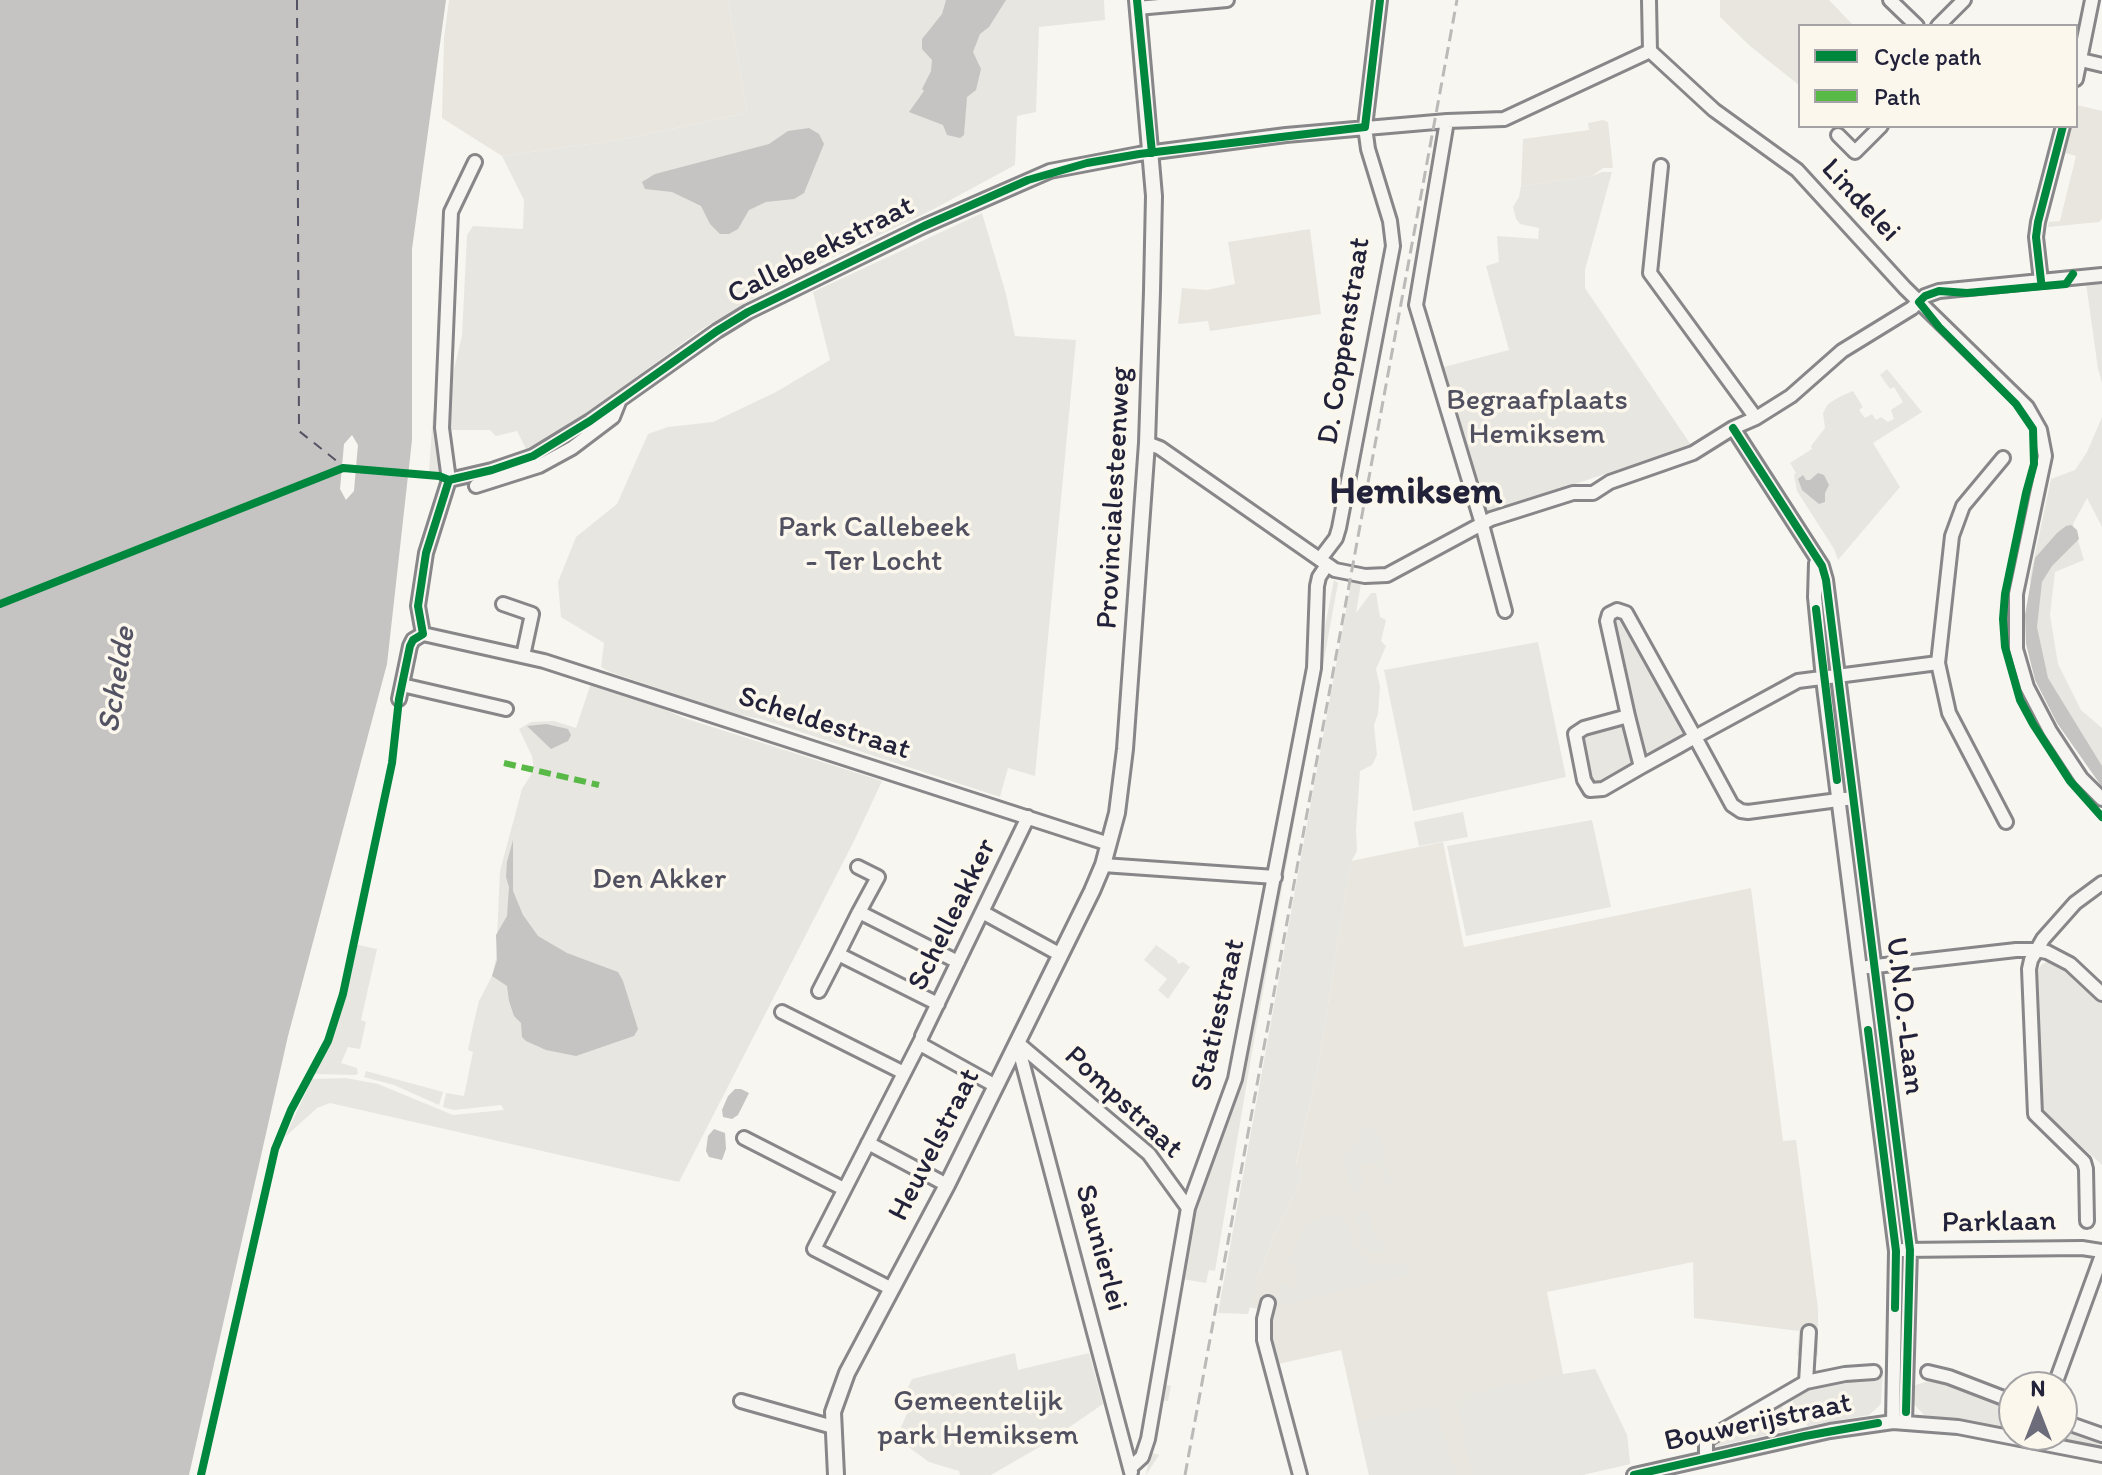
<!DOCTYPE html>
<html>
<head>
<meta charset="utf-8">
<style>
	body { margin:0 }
	#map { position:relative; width:2102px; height:1475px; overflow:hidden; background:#f8f6f0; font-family:Itim,sans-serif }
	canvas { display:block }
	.legend { position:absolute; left:1798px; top:24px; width:280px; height:104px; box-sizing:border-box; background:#fbf7ec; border:2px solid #a4a2a5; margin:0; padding:10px 14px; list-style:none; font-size:24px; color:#22223b }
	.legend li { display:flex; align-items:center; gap:16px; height:40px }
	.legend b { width:40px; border:2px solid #a4a2a5 }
	.north { position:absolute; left:1998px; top:1371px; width:80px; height:80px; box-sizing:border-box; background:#fbf7ec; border:2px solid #a4a2a5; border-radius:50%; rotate:0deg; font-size:22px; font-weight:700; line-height:32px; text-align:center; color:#22223b }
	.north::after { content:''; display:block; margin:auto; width:28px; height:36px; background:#6d6c7a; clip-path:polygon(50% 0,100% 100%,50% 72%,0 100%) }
</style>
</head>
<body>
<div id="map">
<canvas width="2102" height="1475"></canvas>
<ul class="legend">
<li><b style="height:10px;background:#00873e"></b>Cycle path</li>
<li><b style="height:10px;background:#58b947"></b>Path</li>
</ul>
<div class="north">N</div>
</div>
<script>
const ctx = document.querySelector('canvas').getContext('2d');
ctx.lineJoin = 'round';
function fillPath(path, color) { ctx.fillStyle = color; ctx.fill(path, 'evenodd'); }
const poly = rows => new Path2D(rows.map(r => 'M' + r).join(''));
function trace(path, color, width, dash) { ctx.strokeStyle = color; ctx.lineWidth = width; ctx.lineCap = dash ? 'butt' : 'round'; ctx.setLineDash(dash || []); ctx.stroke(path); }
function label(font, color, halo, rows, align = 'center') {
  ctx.font = font + ' Itim,sans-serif'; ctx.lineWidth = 7; ctx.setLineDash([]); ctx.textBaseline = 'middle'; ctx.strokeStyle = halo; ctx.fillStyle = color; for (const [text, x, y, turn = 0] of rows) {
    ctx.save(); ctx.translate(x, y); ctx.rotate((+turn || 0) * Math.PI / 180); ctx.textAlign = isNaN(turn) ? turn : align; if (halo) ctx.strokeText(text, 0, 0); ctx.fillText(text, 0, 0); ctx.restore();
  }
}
fillPath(poly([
	[449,0,728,0,747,113,619,140,502,156,442,118,444,38],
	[1720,0,1829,0,1854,26,1800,26,1800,86,1750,46,1720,17],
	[2077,105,2102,111,2102,219,2099,222,2048,227,2049,222,2060,221,2076,156,2065,153,2072,126,2076,126],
	[1603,120,1608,122,1613,168,1603,168,1592,176,1521,186,1523,139,1589,130,1588,123],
	[1310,229,1321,314,1210,331,1208,321,1178,324,1182,288,1207,290,1235,284,1228,242],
	[1443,842,1464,947,1751,888,1783,1141,1796,1140,1818,1309,1818,1356,1797,1355,1799,1331,1694,1318,1693,1262,1547,1292,1563,1374,1595,1369,1627,1435,1630,1464,1582,1475,1369,1475,1341,1350,1278,1364,1269,1334,1271,1312,1249,1307,1259,1274,1278,1227,1301,1180,1302,1176,1296,1164,1317,1073,1351,861]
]), '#e9e6e0');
fillPath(poly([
	[728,0,1104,0,1105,20,1039,27,1036,112,1017,116,1015,165,932,210,804,271,745,303,699,331,570,426,527,451,517,431,496,436,490,430,445,430,446,402,462,336,467,235,473,226,523,229,524,200,502,156,619,140,747,113],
	[1602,172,1612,172,1585,270,1585,288,1691,445,1486,514,1440,368,1509,350,1486,266,1499,262,1497,236,1538,239,1539,228,1520,224,1516,219,1513,207,1519,197,1521,186,1592,176],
	[982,213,1006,294,1015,336,1076,340,1035,776,1008,768,1000,797,761,719,735,714,610,672,601,667,604,643,561,617,558,582,576,537,617,504,648,434,668,427,713,422,776,392,830,360,813,292],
	[2102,275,2102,383,2098,369,2085,276],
	[1887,369,1922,412,1873,443,1900,487,1838,560,1834,549,1797,491,1794,475,1796,473,1790,463,1812,449,1811,446,1825,428,1823,413,1828,404,1841,396,1853,391,1863,407,1859,410,1865,418,1872,414,1876,420,1881,417,1888,422,1894,419,1891,410,1903,402,1894,387,1890,389,1880,375],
	[433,412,437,412,441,473,429,472],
	[2102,417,2102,527,2087,498,2073,524,2084,560,2055,572,2050,615,2058,664,2081,710,2102,728,2102,782,2036,671,2030,578,2051,479,2075,470,2087,452],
	[1334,580,1338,583,1252,1052,1215,1271,1209,1270,1206,1283,1182,1279,1164,1384,1171,1386,1168,1401,1161,1400,1152,1453,1159,1455,1146,1475,1192,1210,1236,1083],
	[1351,583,1361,583,1356,613,1371,593,1376,593,1380,617,1386,620,1381,641,1386,646,1376,669,1380,686,1378,714,1374,725,1377,755,1372,765,1360,771,1356,830,1357,851,1351,862,1317,1073,1296,1163,1302,1176,1301,1180,1278,1227,1259,1274,1248,1314,1218,1313],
	[1621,611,1695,737,1590,790,1575,734,1627,716,1607,621],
	[1538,642,1566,777,1413,811,1384,670],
	[591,683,634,696,684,718,882,781,854,841,679,1182,330,1103,317,1108,285,1137,312,1079,346,1078,378,1084,453,1115,504,1110,501,1105,454,1110,443,1107,446,1093,464,1096,473,1052,468,1050,473,1026,479,1001,492,976,496,959,500,871,522,789,534,770,532,756,519,729,531,722,554,721,576,728],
	[1463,812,1468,837,1419,846,1414,822],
	[1592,820,1611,907,1466,936,1447,846],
	[354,944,377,949,361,1020,366,1022,360,1049,348,1047,341,1063,357,1068,358,1073,356,1075,314,1074,336,1019],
	[1156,945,1177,960,1178,964,1183,962,1190,967,1168,999,1158,990,1167,979,1144,960],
	[2051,961,2062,964,2102,999,2102,1165,2041,1109,2033,977,2042,964],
	[366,1071,443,1092,439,1105,394,1085,364,1077],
	[1367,1128,1379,1133,1390,1184,1385,1185,1380,1160,1360,1165,1364,1190,1353,1191,1348,1183,1345,1156],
	[1369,1210,1373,1234,1377,1243,1383,1242,1385,1249,1376,1254,1367,1250,1360,1240,1356,1218,1361,1212],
	[1336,1214,1347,1219,1352,1247,1361,1257,1375,1263,1399,1263,1409,1269,1411,1274,1277,1306,1273,1304,1281,1283,1295,1287,1301,1267,1288,1263,1306,1223],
	[1015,1353,1018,1370,1089,1353,1103,1404,1048,1442,991,1475,960,1475,959,1471,929,1462,896,1438,910,1407,901,1402,912,1379],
	[1878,1368,1883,1368,1881,1404,1869,1415,1808,1426,1794,1412,1792,1395,1804,1388],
	[1595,1369,1627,1435,1630,1464,1582,1475,1472,1475,1458,1406,1472,1392],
	[1936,1378,2014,1407,2014,1432,1924,1415,1913,1403,1913,1386],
	[1436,1406,1455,1475,1369,1475,1357,1422],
	[1782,1406,1789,1430,1714,1447,1714,1445],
	[2062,1425,2102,1441,2102,1449,2029,1435,2062,1435]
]), '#e8e6e0');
fillPath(poly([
	[0,0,446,0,412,249,412,440,387,664,288,1036,189,1475,0,1475],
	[946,0,1006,0,989,27,980,34,973,52,981,69,976,90,967,97,964,135,960,138,947,135,943,125,909,112,924,91,922,89,931,71,932,60,922,49,922,39,942,14],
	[809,128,819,134,824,144,804,193,794,199,766,202,749,210,738,229,729,234,720,234,710,224,701,206,672,192,645,189,642,182,655,174,769,144,788,131],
	[1818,473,1824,475,1829,485,1825,493,1825,502,1819,504,1802,490,1798,479,1803,475,1806,480,1810,480],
	[2071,525,2077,530,2079,539,2052,566,2042,582,2037,627,2048,678,2102,766,2102,787,2057,723,2035,680,2026,644,2025,615,2035,558,2057,533,2066,526],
	[546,724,568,729,571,735,568,741,551,749,527,726],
	[513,840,513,891,523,915,538,936,567,953,618,972,623,981,638,1029,634,1036,576,1056,546,1050,526,1041,522,1037,521,1023,514,1016,509,1001,507,986,492,976,497,960,496,935,507,916,509,887,506,877,507,862],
	[741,1089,749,1093,738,1115,732,1119,723,1117,722,1110,728,1096,735,1089],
	[714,1129,725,1133,726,1149,722,1160,709,1157,706,1151,708,1136]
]), '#c6c4c3');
fillPath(poly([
	[352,435,358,445,356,467,354,491,346,500,340,489,344,444]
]), '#f8f6f0');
trace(poly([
	[297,0,299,431,343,466],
	[0,604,343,468]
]), '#545364', 2, [10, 8]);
const minor = poly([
	[1649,0,1650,51,1714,110,1797,170,1905,288,2027,407,2040,430,2045,456,2016,594,2016,649,2027,687,2050,731,2081,778,2102,799],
	[1890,0,1917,26],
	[1137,8,1227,0],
	[1938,26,1964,0],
	[2081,60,2102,65],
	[2076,79,2092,0],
	[1447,121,1416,305,1480,517,1505,611],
	[1838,135,1855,152,1881,126],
	[1661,166,1650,273,1756,418],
	[2041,281,2036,237,2038,222,2063,126],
	[1733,428,1822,566,1826,580,1910,1250,1905,1423],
	[1147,443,1160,448,1335,570,1365,576,1387,575,1491,519,1573,493,1593,493,1610,482,1693,453,1733,428,1756,418,1791,396,1842,351,1912,308,1925,296,1939,291,2102,275],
	[2003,458,1963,506,1952,536,1938,663,1949,713,2006,822],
	[449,480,492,470,533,456,590,421,717,331,748,312,924,226,1050,171,1139,154,1286,135,1447,121,1504,119,1650,51],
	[476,486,539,466,572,448,613,417,619,402],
	[1320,559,1336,538,1339,528,1393,246,1390,221,1368,149,1365,127,1380,0],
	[1816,563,1815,597,1823,679,1896,1251,1893,1422],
	[503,604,532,614,523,656],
	[423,634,544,661,1109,844],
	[423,634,418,606,426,553,449,480,442,428,451,212,475,162],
	[402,685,506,709],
	[399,699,410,646,413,640,423,634],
	[1628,716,1641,767],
	[1853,798,1748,812,1741,811,1732,805,1695,737,1626,613,1617,610,1609,614,1607,621,1628,716,1584,728,1575,734,1584,780,1590,790,1603,789,1641,767,1679,746,1695,737,1798,681,1938,663],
	[1103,865,1275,877],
	[858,867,878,877,859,912],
	[984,913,1061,955],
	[1867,967,2016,950,2036,950,2047,952,2070,964,2102,994],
	[819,991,838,954],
	[938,1004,838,954,859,912,958,962],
	[782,1012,904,1073],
	[922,1036,1028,817],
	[1017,1042,1131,1472],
	[920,1044,994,1085],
	[1019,1044,1149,1154,1188,1208],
	[744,1138,844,1189],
	[868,1143,947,1185],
	[2087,1221,2086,1169,2084,1162,2035,1114,2029,969,2031,960,2043,939,2075,903,2102,883],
	[1903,1250,2082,1248,2102,1251],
	[890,1288,814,1249,921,1040],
	[1268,1303,1264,1319,1264,1340,1300,1475],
	[1928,1372,1949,1377,2014,1402],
	[1806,1382,1809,1332],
	[2054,1387,2102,1255],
	[741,1401,833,1427],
	[2062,1421,2102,1435],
	[1706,1458,1706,1440,1806,1382,1845,1374,1874,1372],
	[1130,1468,1142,1457,1148,1439,1188,1208,1235,1079,1314,668,1317,586,1319,577,1327,565],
	[1634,1475,1830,1431,1893,1422,1958,1427,2102,1455]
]);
const major = poly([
	[836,1475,833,1412,847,1373,947,1185,1092,891,1103,865,1117,813,1125,749,1147,443,1152,291,1154,196,1137,0]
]);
trace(minor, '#878688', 18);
trace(major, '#878688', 20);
trace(minor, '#f6f5f1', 12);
trace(major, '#f6f5f1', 14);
trace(poly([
	[1185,1475,1457,0]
]), '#bcbab9', 3, [12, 6]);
trace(poly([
	[504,763,599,785]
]), '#58b947', 6, [12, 6]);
trace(poly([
	[1137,0,1152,153],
	[2041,281,2036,237,2038,222,2063,126],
	[1919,302,1939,327,2016,404,2033,429,2034,464,2026,493,2005,594,2003,619,2005,647,2020,700,2033,724,2070,781,2102,817],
	[1919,302,1925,296,1939,291,1967,293,2066,284,2073,274],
	[1733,428,1822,566,1826,580,1910,1250,1906,1412],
	[449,480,492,470,533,456,590,421,717,331,748,312,924,226,1028,180,1087,163,1139,154,1365,127,1380,0],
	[0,604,343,468,439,476,449,480],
	[1816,609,1837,780],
	[1868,1030,1896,1251,1895,1308],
	[201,1475,275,1149,291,1110,328,1041,343,994,392,763,399,699,410,646,413,640,423,634,418,606,426,553,449,480],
	[1634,1475,1805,1436,1878,1423]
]), '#00873e', 8);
label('30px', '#22223b', '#fbf7ec', [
	["Lindelei",1860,201,47],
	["Callebeekstraat",821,251,-27],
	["D. Coppenstraat",1345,341,-81],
	["Provincialesteenweg",1115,498,-87],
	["Scheldestraat",824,724,18],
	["Schelleakker",953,915,-64],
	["Statiestraat",1219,1015,-77],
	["U.N.O.-Laan",1904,1016,83],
	["Pompstraat",1123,1103,43],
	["Heuvelstraat",935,1145,-63],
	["Parklaan",1999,1223,-1],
	["Saunierlei",1100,1248,75],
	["Bouwerijstraat",1758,1423,-12]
]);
label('30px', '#505061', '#fbf7ec', [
	["Begraafplaats",1537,401],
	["Hemiksem",1537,435],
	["Park Callebeek",874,528],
	["- Ter Locht",874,562],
	["Den Akker",659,880],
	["Gemeentelijk",978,1402],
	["park Hemiksem",978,1436]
]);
label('italic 32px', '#545364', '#fbf7ec', [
	["Schelde",118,680,-81]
]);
label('bold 38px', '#22223b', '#fbf7ec', [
	["Hemiksem",1416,493]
]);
</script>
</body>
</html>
